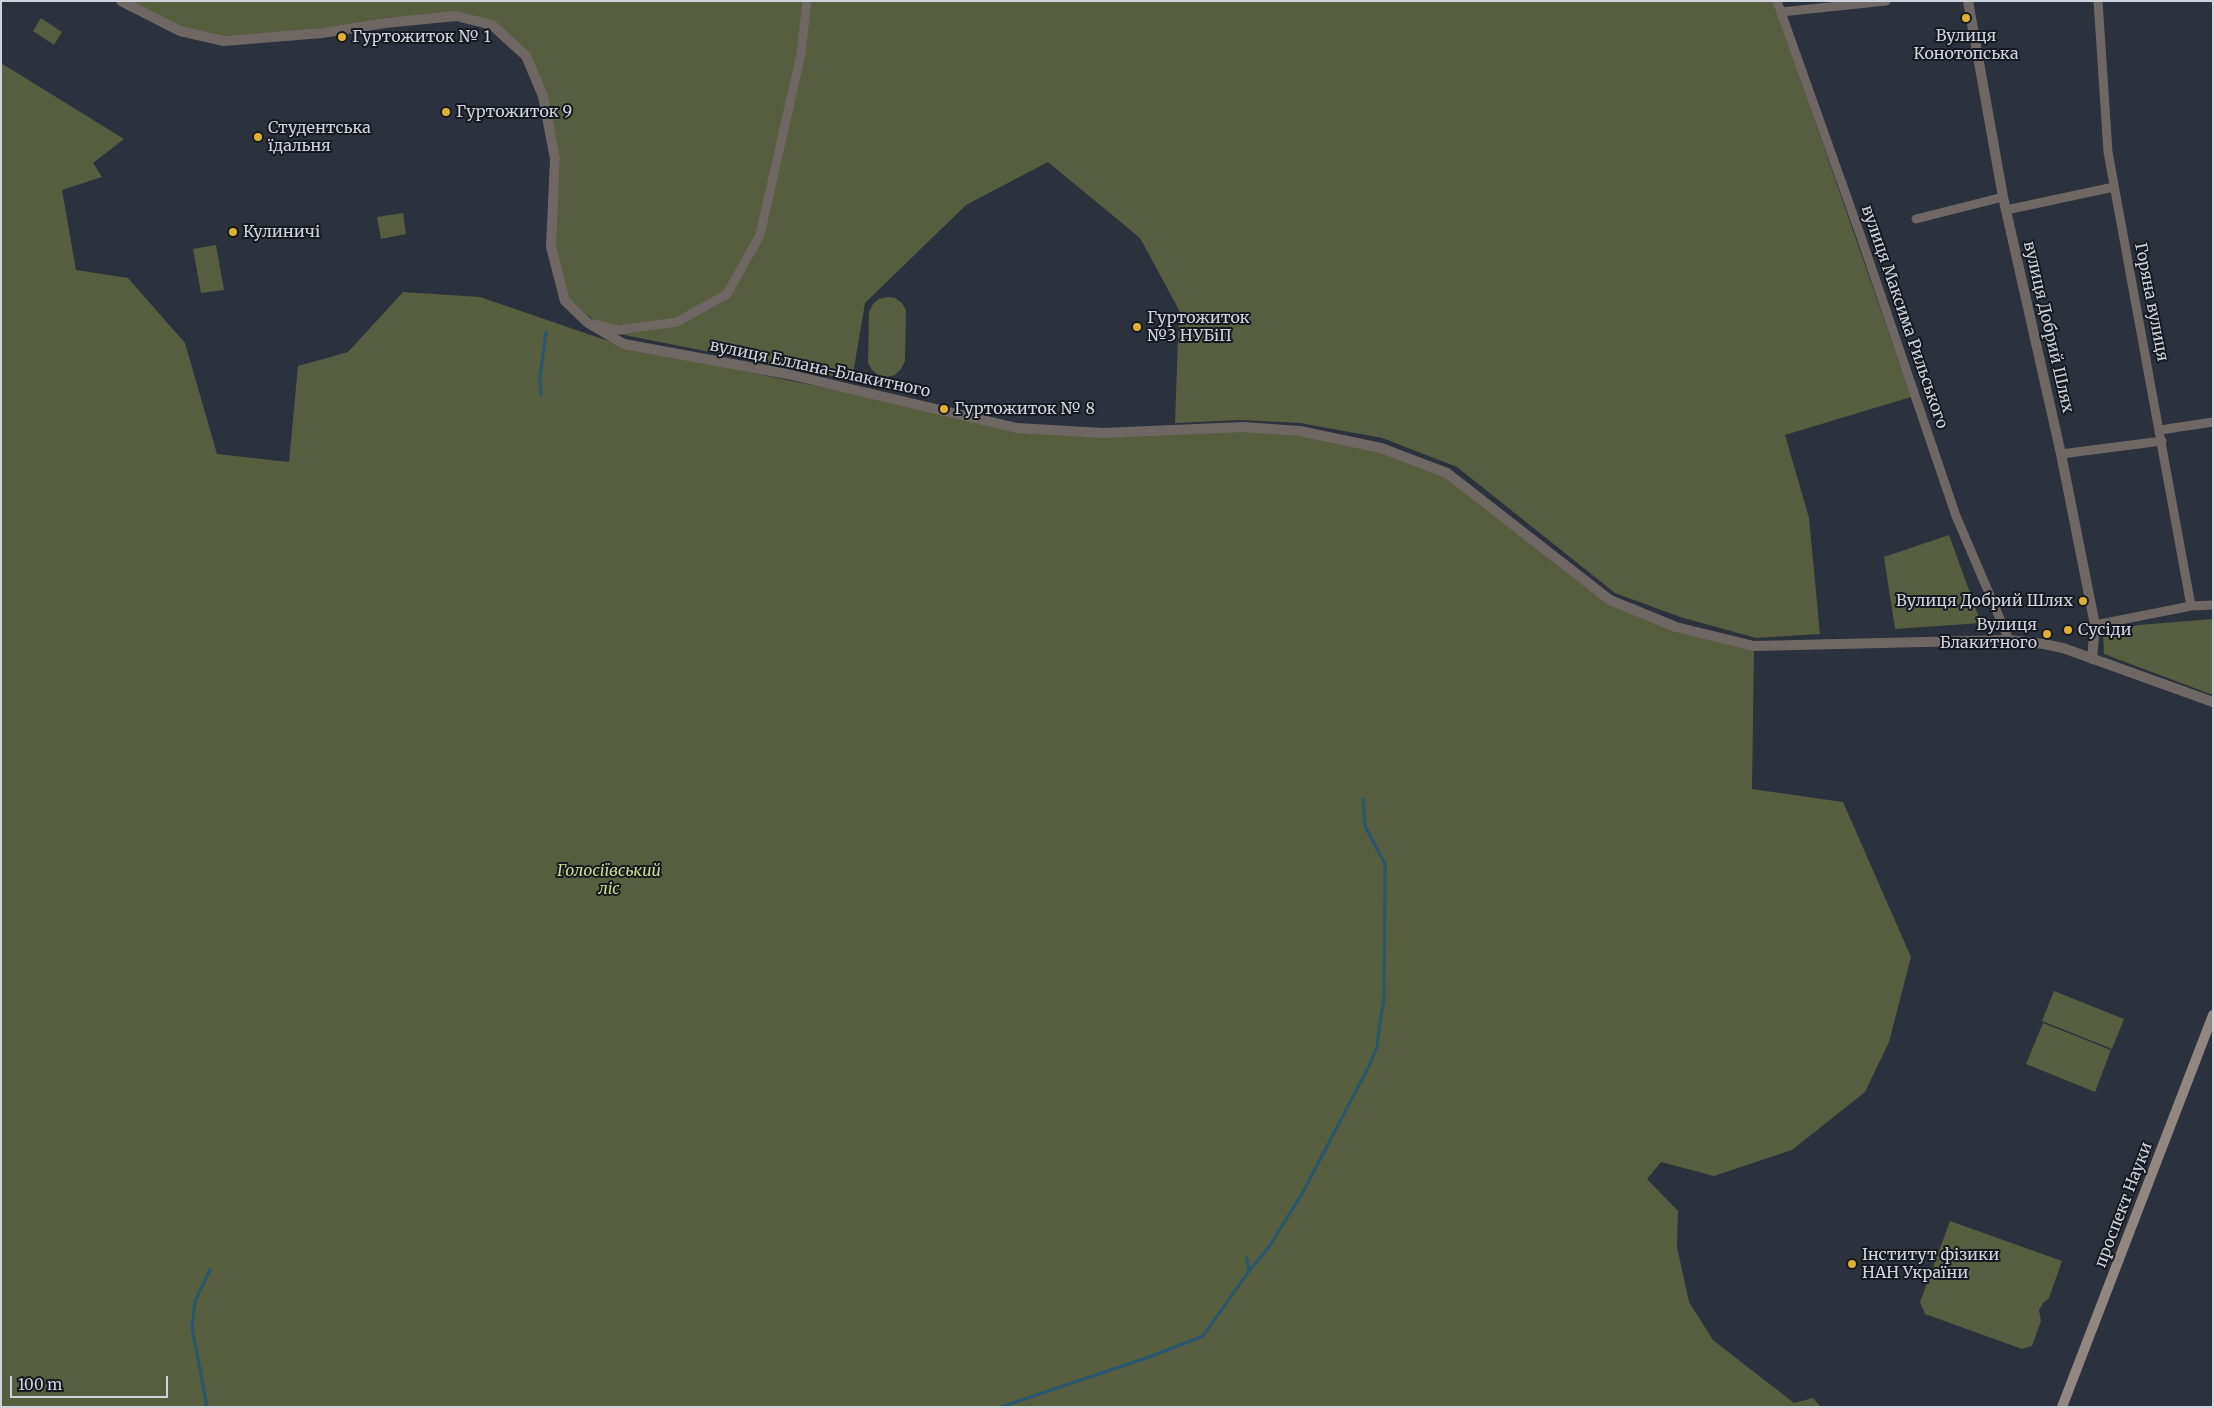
<!DOCTYPE html>
<html>
<head>
<meta charset="utf-8">
<style>
	body { margin:0 }
	#map { position:relative; width:2214px; height:1408px; overflow:hidden; background:#2b313d; font-family:Merriweather,serif }
	canvas { display:block }
	.frame { position:absolute; inset:0; border:2px solid #cfd3db; pointer-events:none }
	.scale { position:absolute; left:10px; top:1376px; width:158px; height:22px; box-sizing:border-box; border:2px solid #cfd3db; border-top:0; padding-left:6px; font-size:15px; line-height:18px; white-space:nowrap; color:#cfd3db; -webkit-text-stroke:4px #16191f; paint-order:stroke }
</style>
</head>
<body>
<div id="map">
<canvas width="2214" height="1408"></canvas>
<div class="frame"></div>
<div class="scale">100 m</div>
</div>
<script>
const ctx = document.querySelector('canvas').getContext('2d');
ctx.lineJoin = 'round';
function fillPath(path, color) { ctx.fillStyle = color; ctx.fill(path, 'evenodd'); }
const poly = rows => new Path2D(rows.map(r => 'M' + r).join(''));
function trace(path, color, width, dash) { ctx.strokeStyle = color; ctx.lineWidth = width; ctx.lineCap = dash ? 'butt' : 'round'; ctx.setLineDash(dash || []); ctx.stroke(path); }
function label(font, color, halo, rows, align = 'center') {
  ctx.font = font + ' Merriweather,serif'; ctx.lineWidth = 4; ctx.setLineDash([]); ctx.textBaseline = 'middle'; ctx.strokeStyle = halo; ctx.fillStyle = color; for (const [text, x, y, turn = 0] of rows) {
    ctx.save(); ctx.translate(x, y); ctx.rotate((+turn || 0) * Math.PI / 180); ctx.textAlign = isNaN(turn) ? turn : align; if (halo) ctx.strokeText(text, 0, 0); ctx.fillText(text, 0, 0); ctx.restore();
  }
}
fillPath(poly([
	[131,1,1773,1,1911,397,1785,435,1809,518,1820,634,1756,638,1680,617,1615,593,1457,467,1382,438,1300,423,1241,420,1175,423,1179,310,1140,238,1048,162,966,205,865,303,852,380,609,332,568,300,555,247,560,159,530,54,494,22,412,16,383,18,319,29,224,36,182,27],
	[41,18,62,32,54,45,33,31],
	[1,63,124,139,93,163,102,177,62,190,76,270,128,278,185,343,217,454,289,462,298,366,348,352,403,292,480,297,623,346,850,393,1016,432,1243,430,1299,434,1380,452,1445,476,1608,602,1754,649,1752,789,1843,802,1911,957,1889,1042,1865,1092,1792,1150,1714,1176,1661,1162,1647,1179,1678,1211,1677,1247,1689,1302,1713,1340,1794,1403,1813,1398,1821,1407,1,1407],
	[403,213,406,234,381,239,377,217],
	[216,245,224,290,201,293,193,249],
	[887,297,895,298,902,303,906,310,905,361,901,369,895,375,887,377,878,375,872,370,868,363,869,312,873,304,879,299],
	[1949,535,1981,623,1895,629,1884,557],
	[2213,619,2213,695,2104,654,2103,634,2138,625],
	[2054,991,2124,1019,2112,1049,2042,1021],
	[2043,1023,2111,1050,2095,1092,2026,1064],
	[1950,1221,2062,1261,2049,1298,2043,1303,2039,1310,2041,1321,2032,1346,2022,1349,1925,1314,1920,1302]
]), '#575d3f');
trace(poly([
	[541,395,540,377,546,332],
	[1247,1258,1249,1270],
	[207,1407,192,1327,195,1301,210,1270],
	[1001,1407,1152,1356,1203,1336,1249,1271,1269,1247,1303,1192,1369,1066,1377,1047,1380,1022,1384,1000,1385,864,1365,826,1363,799]
]), '#295570', 3);
trace(poly([
	[1777,1,1860,234,1956,516,2009,640],
	[2098,1,2108,152,2191,606],
	[1781,12,1886,1],
	[2006,210,2114,187],
	[1916,219,2003,197],
	[593,324,619,330,677,322,727,294,760,235,801,54,807,1],
	[2160,430,2213,422],
	[2061,454,2162,441],
	[2095,625,2191,606,2213,605]
]), '#6f6764', 9);
trace(poly([
	[121,1,180,31,224,41,322,33,385,23,456,16,492,25,526,56,543,96,555,159,551,247,565,301,588,323,624,344,787,374,1017,428,1103,433,1243,427,1300,431,1381,448,1447,473,1610,600,1676,627,1754,646,2009,640,2044,644,2063,648,2213,702],
	[1968,1,2003,197,2061,454,2095,625,2092,659]
]), '#6f6764', 10);
trace(poly([
	[2062,1407,2213,1015]
]), '#918680', 10);
for (const [x, y, r, color] of [
	[1966,18,5,"#deb133"],
	[342,37,5,"#deb133"],
	[446,112,5,"#deb133"],
	[258,137,5,"#deb133"],
	[233,232,5,"#deb133"],
	[1137,327,5,"#deb133"],
	[944,409,5,"#deb133"],
	[2083,601,5,"#deb133"],
	[2068,630,5,"#deb133"],
	[2047,634,5,"#deb133"],
	[1852,1264,5,"#deb133"]
]) { const dot = new Path2D(); dot.arc(x, y, r, 0, 2 * Math.PI); ctx.fillStyle = color; ctx.fill(dot); trace(dot, '#16191f', 2); }
label('16px', '#cfd3db', '#16191f', [
	["Вулиця",1966,36,"center"],
	["Конотопська",1966,54,"center"],
	["Гуртожиток № 1",352,37],
	["Гуртожиток 9",456,112],
	["Студентська",268,128],
	["їдальня",268,146],
	["Кулиничі",243,232],
	["Гуртожиток",1147,318],
	["№3 НУБіП",1147,336],
	["Гуртожиток № 8",954,409],
	["Вулиця Добрий Шлях",2073,601,"right"],
	["Вулиця",2037,625,"right"],
	["Блакитного",2037,643,"right"],
	["Сусіди",2078,630],
	["Інститут фізики",1862,1255],
	["НАН України",1862,1273]
], 'left');
label('16px', '#cfd3db', '#16191f', [
	["Горяна вулиця",2151,302,79],
	["вулиця Максима Рильського",1904,317,71],
	["вулиця Добрий Шлях",2048,327,77],
	["вулиця Еллана-Блакитного",820,369,12],
	["проспект Науки",2124,1205,-69]
]);
label('italic 16px', '#ccdc93', '#16191f', [
	["Голосіївський",609,871],
	["ліс",609,889]
]);
</script>
</body>
</html>
